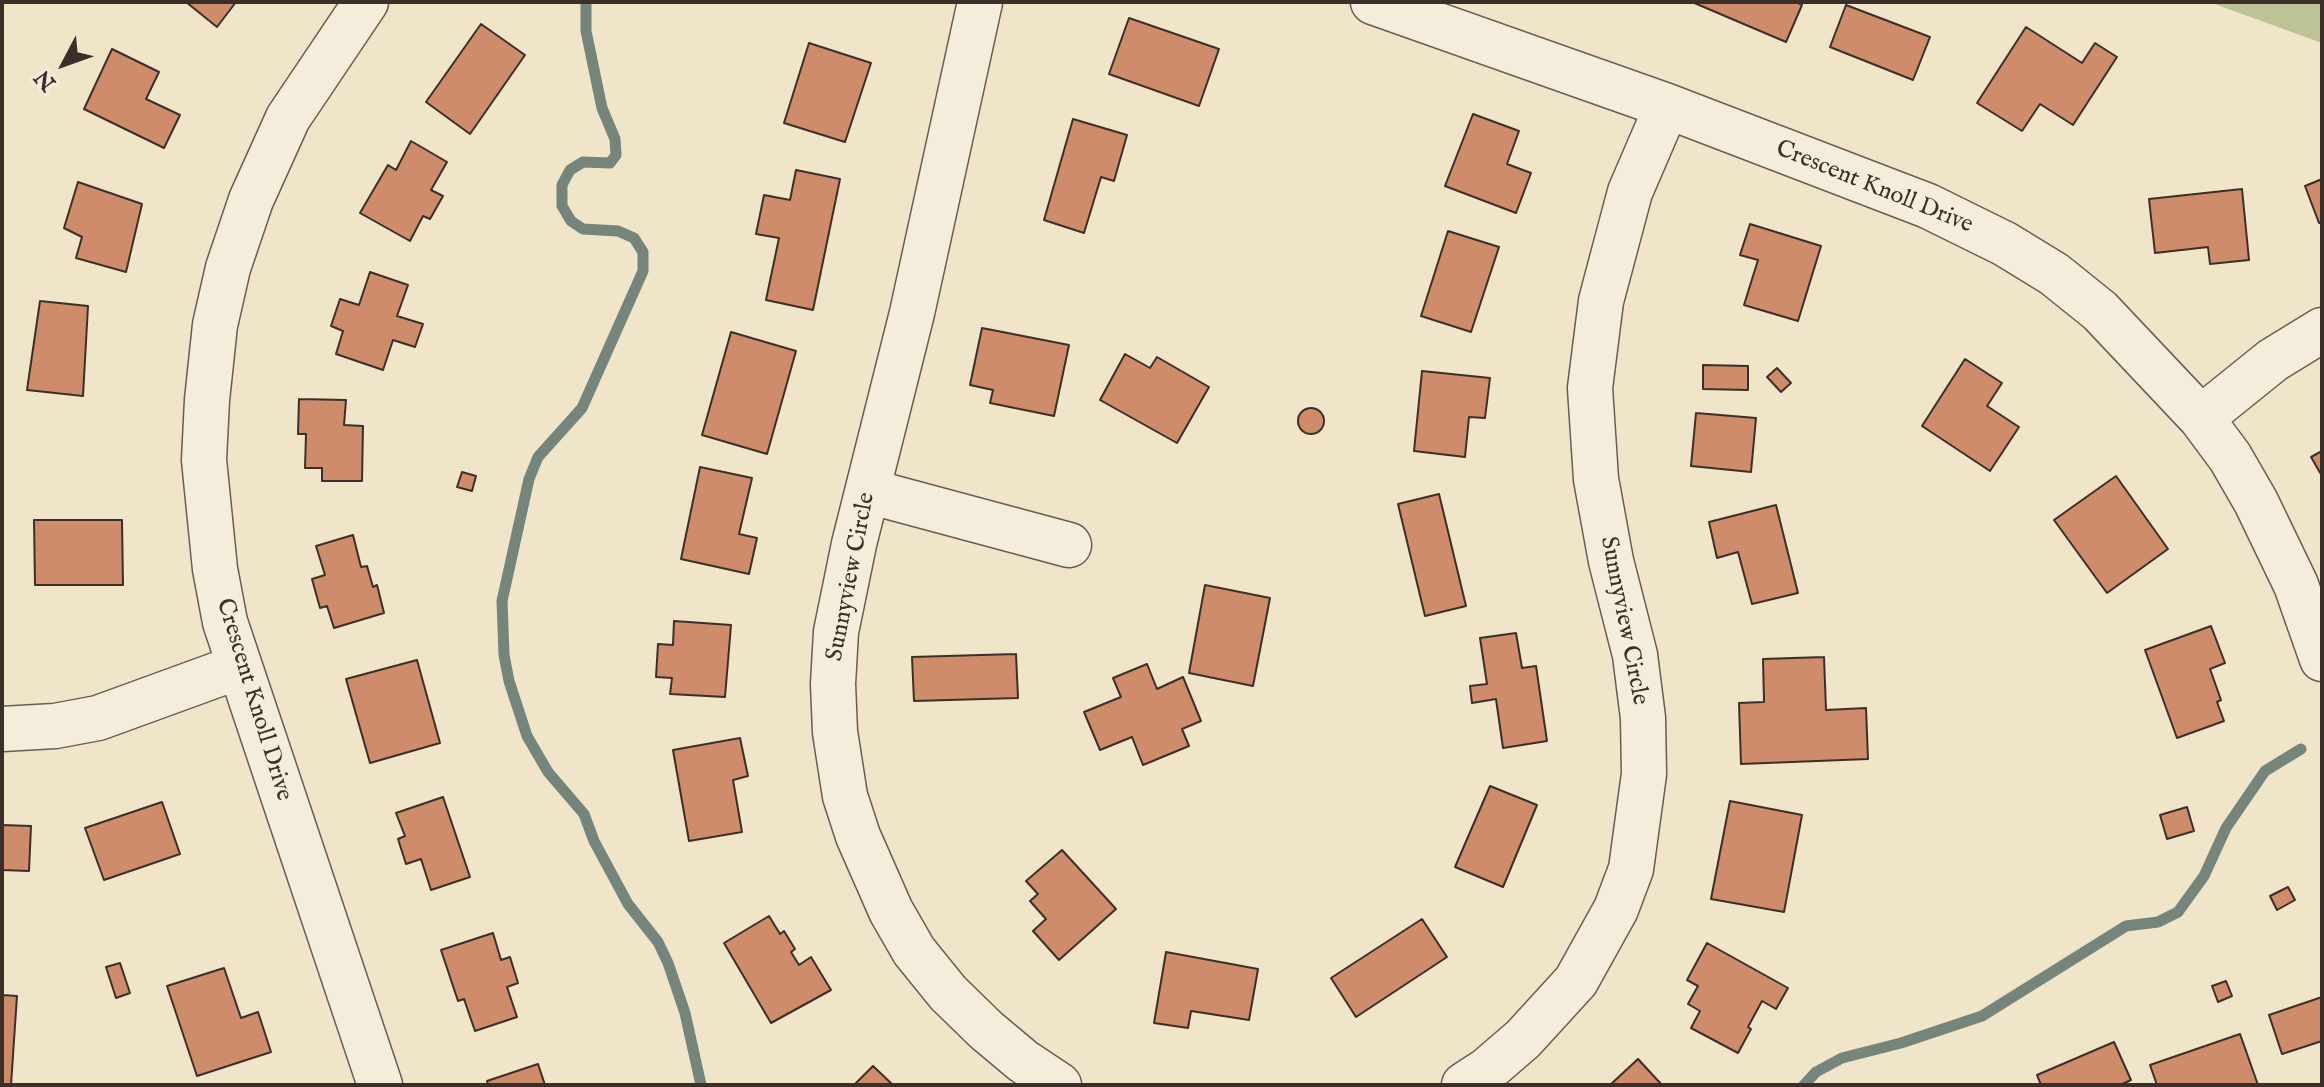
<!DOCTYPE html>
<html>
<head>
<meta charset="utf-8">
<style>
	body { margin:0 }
	#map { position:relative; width:2324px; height:1087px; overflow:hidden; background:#f0e4c9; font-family:"IM FELL English",serif }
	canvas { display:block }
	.frame { position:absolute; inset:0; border:4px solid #3c2f2a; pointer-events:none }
	.north { position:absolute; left:24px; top:24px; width:80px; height:80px; -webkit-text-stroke:6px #f5eddc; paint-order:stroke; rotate:229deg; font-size:22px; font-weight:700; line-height:32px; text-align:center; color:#3c2f2a }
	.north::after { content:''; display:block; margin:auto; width:28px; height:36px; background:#3c2f2a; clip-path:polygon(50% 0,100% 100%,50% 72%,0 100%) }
</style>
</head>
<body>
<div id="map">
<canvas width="2324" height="1087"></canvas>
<div class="frame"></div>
<div class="north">N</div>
</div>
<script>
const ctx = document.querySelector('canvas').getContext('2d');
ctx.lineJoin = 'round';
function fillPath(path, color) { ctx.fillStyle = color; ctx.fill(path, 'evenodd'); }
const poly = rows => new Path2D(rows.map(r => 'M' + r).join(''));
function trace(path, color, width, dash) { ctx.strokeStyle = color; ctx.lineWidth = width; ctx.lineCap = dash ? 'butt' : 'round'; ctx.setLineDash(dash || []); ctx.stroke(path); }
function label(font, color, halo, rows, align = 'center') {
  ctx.font = font + ' "IM FELL English",serif'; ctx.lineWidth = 6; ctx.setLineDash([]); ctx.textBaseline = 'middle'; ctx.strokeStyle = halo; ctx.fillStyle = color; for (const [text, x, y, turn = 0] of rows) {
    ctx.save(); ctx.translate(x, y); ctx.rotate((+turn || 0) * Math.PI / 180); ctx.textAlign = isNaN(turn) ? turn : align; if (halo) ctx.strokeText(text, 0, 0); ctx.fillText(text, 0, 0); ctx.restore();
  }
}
fillPath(poly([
	[2209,2,2322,2,2322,43]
]), '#bdc394');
trace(poly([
	[586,2,586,31,602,108,615,139,616,155,610,163,583,162,570,170,562,185,562,206,571,221,583,229,618,231,634,238,643,252,643,271,582,408,538,457,529,479,502,601,504,655,509,681,527,736,548,772,584,814,594,841,628,904,658,942,668,963,685,1013,701,1085],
	[1804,1085,1816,1072,1842,1058,1901,1043,1982,1016,2126,926,2158,922,2178,912,2204,876,2226,828,2265,771,2301,749]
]), '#75857b', 11);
const building = poly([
	[186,2,236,2,217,27,186,2],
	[1692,2,1796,2,1802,5,1786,42,1692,2],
	[1846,5,1930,37,1913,80,1830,47,1846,5],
	[1129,18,1219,49,1199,106,1109,74,1129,18],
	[481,24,525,55,470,134,426,102,481,24],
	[2026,27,2082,63,2095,43,2117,57,2073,125,2040,104,2022,131,1977,103,2026,27],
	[809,43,871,63,845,142,784,123,809,43],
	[112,49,159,72,146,99,180,115,164,148,84,109,112,49],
	[1473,114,1519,131,1507,164,1531,173,1516,213,1445,186,1473,114],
	[1073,119,1127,135,1114,181,1101,177,1084,233,1044,220,1073,119],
	[411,141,447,162,431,190,443,196,430,219,423,216,410,241,360,213,388,165,396,170,411,141],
	[796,170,840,179,813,310,766,300,779,238,756,234,764,195,790,200,796,170],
	[2322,179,2322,222,2319,223,2305,186,2322,179],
	[78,182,142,204,126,272,76,258,82,237,64,228,78,182],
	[2242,189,2249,260,2210,264,2208,247,2155,253,2149,199,2242,189],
	[1750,224,1821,246,1798,321,1744,305,1758,260,1740,255,1750,224],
	[1448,231,1499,247,1471,332,1421,316,1448,231],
	[370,272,408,285,397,316,423,324,415,347,393,340,383,370,336,354,343,331,331,326,340,299,359,305,370,272],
	[40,301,88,306,83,396,27,390,40,301],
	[982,328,1069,345,1054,416,990,403,993,390,970,385,982,328],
	[731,332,796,351,767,454,702,435,731,332],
	[1125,354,1150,368,1157,357,1209,387,1177,443,1100,400,1125,354],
	[1965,359,2002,383,1987,406,2019,427,1990,471,1922,426,1965,359],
	[1703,365,1748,366,1748,390,1703,389,1703,365],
	[1777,368,1791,383,1781,392,1767,377,1777,368],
	[1422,371,1490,378,1485,418,1469,417,1465,457,1414,451,1422,371],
	[299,399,346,400,344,425,363,426,362,481,322,481,322,468,305,468,306,434,298,434,299,399],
	'1298 421a13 13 0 1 1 26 0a13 13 0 1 1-26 0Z',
	[1696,413,1756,418,1751,472,1691,466,1696,413],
	[2322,451,2322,476,2311,457,2322,451],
	[700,467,752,478,739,534,757,538,749,574,681,559,700,467],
	[462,472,476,476,472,491,457,487,462,472],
	[2116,476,2168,549,2107,593,2054,520,2116,476],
	[1439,494,1466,606,1425,616,1398,504,1439,494],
	[1776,505,1798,593,1752,604,1738,552,1717,558,1709,522,1776,505],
	[34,520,122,520,123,585,35,585,34,520],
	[353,535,361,567,367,566,373,587,377,585,384,613,334,628,327,606,320,608,312,579,325,575,316,546,353,535],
	[1205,585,1270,598,1253,686,1189,673,1205,585],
	[674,621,731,625,725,697,670,694,672,678,656,677,658,644,673,645,674,621],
	[2211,626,2225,663,2210,669,2221,700,2217,702,2224,721,2177,738,2145,650,2211,626],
	[1516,633,1522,668,1536,666,1547,741,1503,748,1496,699,1472,703,1470,686,1487,684,1480,638,1516,633],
	[1016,654,1018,698,914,701,912,657,1016,654],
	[1824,657,1826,710,1866,708,1868,759,1741,764,1739,703,1764,702,1763,659,1824,657],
	[417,660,440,743,370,763,346,679,417,660],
	[1147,664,1157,689,1183,677,1201,721,1182,729,1189,746,1143,765,1132,737,1100,750,1084,712,1121,697,1113,678,1147,664],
	[740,738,748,776,733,780,742,832,689,841,673,750,740,738],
	[1490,786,1537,805,1503,887,1455,867,1490,786],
	[443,797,470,877,431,890,421,859,406,864,398,839,405,836,396,813,443,797],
	[1730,801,1802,815,1784,912,1711,899,1730,801],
	[162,802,180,854,104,880,85,828,162,802],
	[2187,807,2194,831,2167,839,2160,815,2187,807],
	[2,825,31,826,29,871,2,870,2,825],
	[1062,850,1116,909,1059,960,1033,931,1046,919,1030,901,1038,894,1026,881,1062,850],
	[2288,887,2295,900,2277,910,2270,896,2288,887],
	[769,916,780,934,784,931,795,949,791,952,799,965,811,957,831,990,771,1023,724,943,769,916],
	[1422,919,1447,957,1356,1017,1331,978,1422,919],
	[493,933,501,960,510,957,518,983,507,987,517,1017,475,1031,464,999,458,1001,441,950,493,933],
	[1707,943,1788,988,1776,1009,1762,1001,1748,1027,1751,1029,1738,1053,1691,1028,1700,1011,1688,1004,1698,986,1687,980,1707,943],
	[1166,952,1258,969,1249,1020,1191,1011,1188,1028,1154,1023,1166,952],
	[120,963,130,993,116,998,106,967,120,963],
	[224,968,241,1018,258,1012,271,1052,197,1076,167,986,224,968],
	[2226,981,2232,996,2218,1002,2212,986,2226,981],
	[2,995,17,996,11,1085,2,1085,2,995],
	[2322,997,2322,1041,2282,1054,2269,1015,2322,997],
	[2240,1034,2258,1085,2157,1085,2150,1065,2240,1034],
	[2114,1042,2131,1080,2120,1085,2041,1085,2037,1075,2114,1042],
	[1638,1059,1662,1085,1605,1085,1610,1085,1638,1059],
	[538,1064,545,1085,488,1085,487,1081,538,1064],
	[873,1066,893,1085,854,1085,873,1066]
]);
fillPath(building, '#cf8c6b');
trace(building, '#3c2f2a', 2);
const minor = poly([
	[366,2,288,118,251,200,228,268,215,325,207,400,204,460,215,569,225,622,380,1085],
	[980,2,912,313,854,544,836,632,833,684,835,732,845,796,858,836,891,911,914,951,948,993,986,1030,1023,1061,1059,1085],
	[1373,2,1667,106,1928,206,2005,244,2054,274,2100,311,2201,418,2230,457,2256,502,2296,585,2322,659],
	[2201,418,2273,360,2322,330],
	[868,491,1069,545],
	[2,729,55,726,98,718,238,667],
	[1464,1085,1487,1070,1523,1039,1576,981,1616,909,1631,869,1644,774,1643,718,1635,655,1611,561,1596,479,1590,388,1601,301,1630,192,1667,106]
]);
trace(minor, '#695c52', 47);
trace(minor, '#f5eddc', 44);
label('24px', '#3c2f2a', '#f5eddc', [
	["Crescent Knoll Drive",1874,188,22],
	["Sunnyview Circle",852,577,-79],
	["Sunnyview Circle",1623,621,79],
	["Crescent Knoll Drive",253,700,73]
]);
</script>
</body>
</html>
